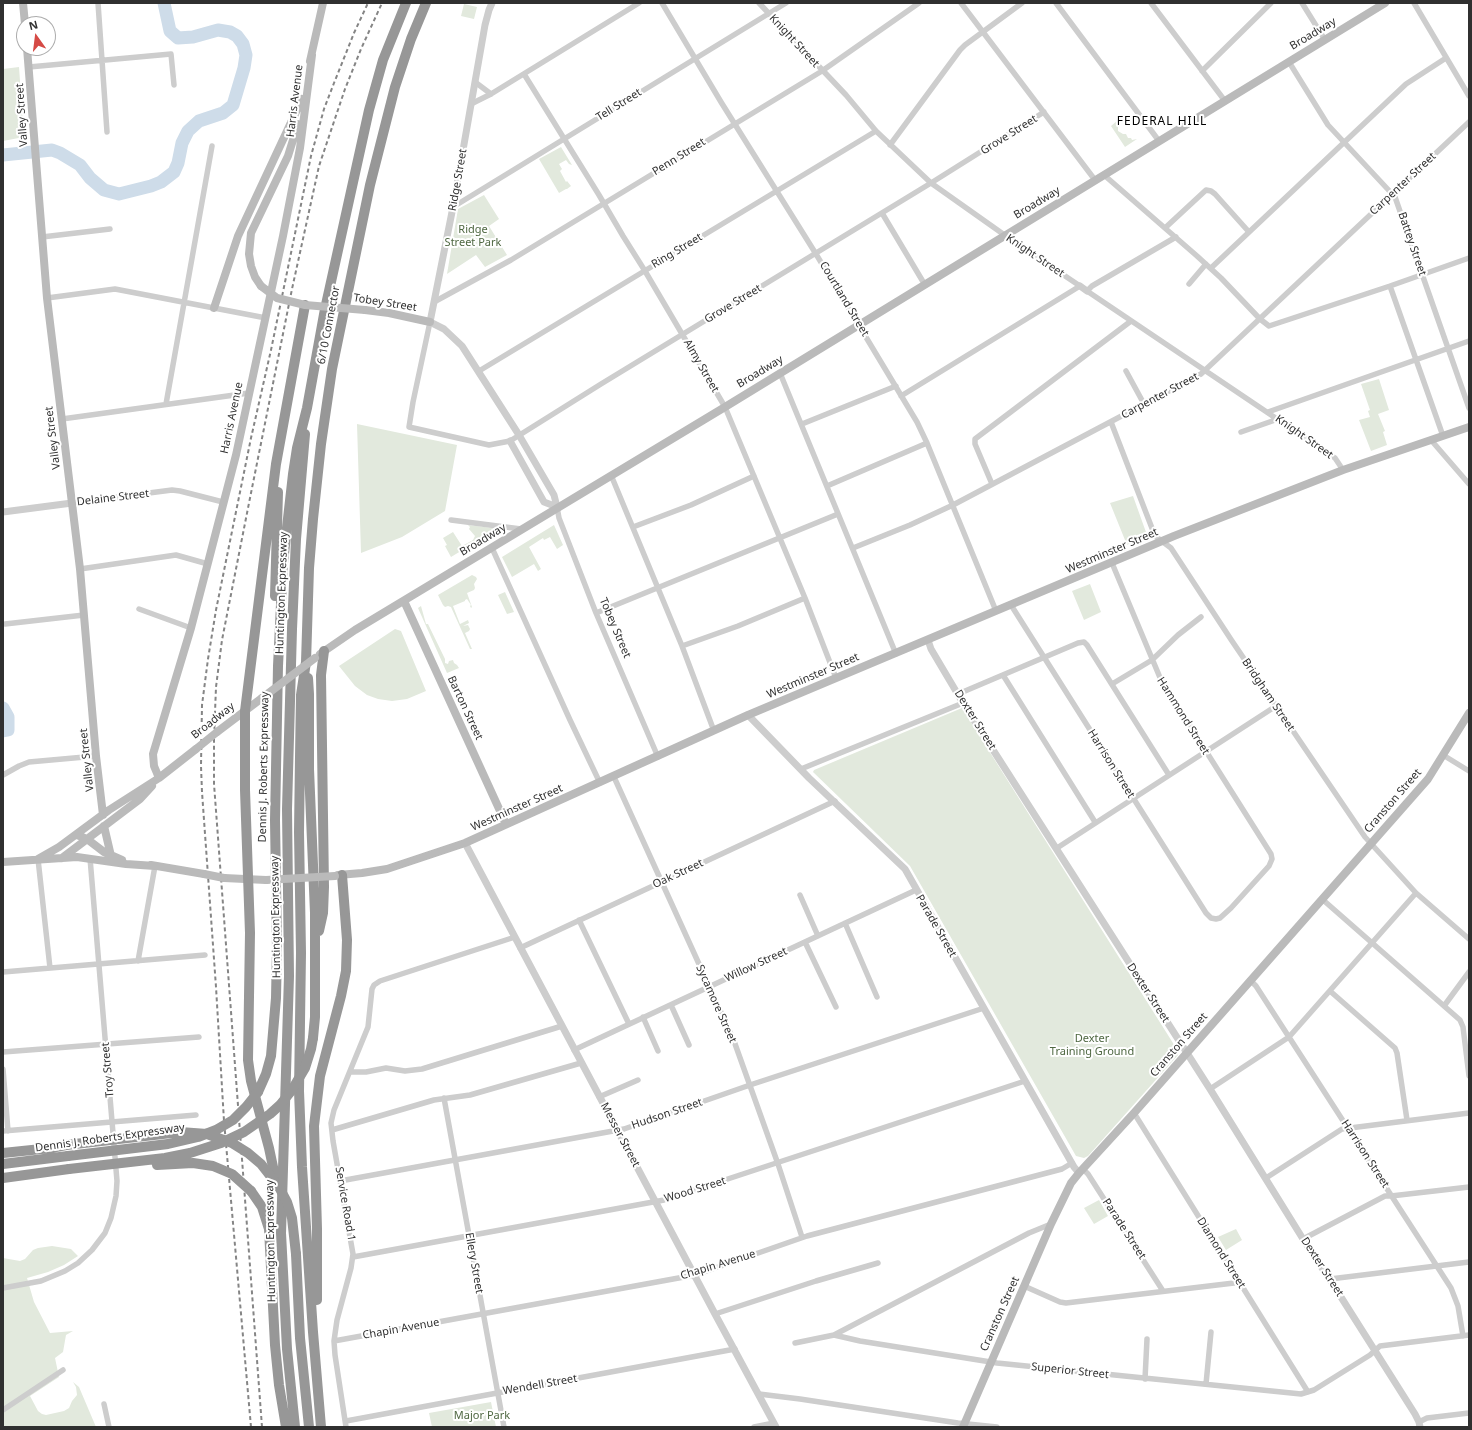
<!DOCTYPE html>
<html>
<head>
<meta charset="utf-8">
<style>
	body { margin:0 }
	#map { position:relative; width:1472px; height:1430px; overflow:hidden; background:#fff; font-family:"Noto Sans",sans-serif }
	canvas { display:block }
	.frame { position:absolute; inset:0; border:4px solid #303030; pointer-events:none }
	.north { position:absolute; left:16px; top:16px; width:40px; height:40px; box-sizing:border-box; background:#fff; border:1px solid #acacac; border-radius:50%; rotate:346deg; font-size:11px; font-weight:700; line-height:16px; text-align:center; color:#303030 }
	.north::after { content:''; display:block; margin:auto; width:14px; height:18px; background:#d54a45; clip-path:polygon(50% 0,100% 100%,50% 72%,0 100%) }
</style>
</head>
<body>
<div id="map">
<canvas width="1472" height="1430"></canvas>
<div class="frame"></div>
<div class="north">N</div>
</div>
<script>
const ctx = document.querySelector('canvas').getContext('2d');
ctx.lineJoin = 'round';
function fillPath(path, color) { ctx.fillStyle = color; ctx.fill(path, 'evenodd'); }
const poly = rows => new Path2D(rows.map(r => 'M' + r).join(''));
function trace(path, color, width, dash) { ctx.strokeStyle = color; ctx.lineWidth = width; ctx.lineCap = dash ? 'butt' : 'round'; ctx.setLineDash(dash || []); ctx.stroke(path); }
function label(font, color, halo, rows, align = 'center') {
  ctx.font = font + ' "Noto Sans",sans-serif'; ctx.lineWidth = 4; ctx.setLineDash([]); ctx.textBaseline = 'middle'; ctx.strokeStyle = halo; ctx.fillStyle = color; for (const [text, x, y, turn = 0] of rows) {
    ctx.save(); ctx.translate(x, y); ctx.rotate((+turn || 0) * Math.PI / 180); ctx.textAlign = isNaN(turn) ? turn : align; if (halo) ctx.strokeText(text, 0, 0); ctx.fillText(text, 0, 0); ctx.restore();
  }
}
fillPath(poly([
	[464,4,477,7,474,19,461,16],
	[19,67,24,137,3,141,3,69],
	[1118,120,1120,122,1118,124,1118,131,1123,134,1126,134,1128,138,1131,138,1132,140,1137,139,1125,147,1111,126],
	[561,147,572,165,569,164,566,160,559,164,562,169,560,171,566,182,567,181,571,186,567,189,566,189,559,193,539,159],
	[484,195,499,219,489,226,507,255,485,267,476,255,447,274,458,209],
	[1379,379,1389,410,1378,414,1385,431,1383,432,1387,445,1371,451,1359,420,1370,417,1368,411,1370,410,1361,384],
	[357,424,457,445,445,511,402,537,361,553],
	[1133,496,1147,535,1127,545,1110,503],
	[468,525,493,528,494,531,451,557,445,546,447,545,443,538,453,532,462,546,473,540,475,536,469,529,470,527],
	[554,525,563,545,557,549,550,537,544,540,543,538,529,547,541,569,538,571,534,564,512,577,502,557],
	[472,575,476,577,477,579,474,584,475,588,474,590,467,593,472,607,471,608,470,606,471,605,467,599,465,600,465,601,453,606,460,624,468,620,469,623,463,626,468,625,470,629,469,631,465,633,472,649,470,649,451,607,448,606,445,607,443,605,438,595],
	[1090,584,1101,612,1084,620,1072,591],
	[505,592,514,612,507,614,498,595],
	[421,606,426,624,428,624,445,659,445,663,448,664,449,661,453,660,454,663,457,665,459,668,447,673,418,608],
	[395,629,401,631,426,691,407,699,392,701,378,699,367,695,355,686,339,666],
	[962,708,1178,1051,1178,1055,1088,1156,1084,1158,1076,1156,910,866,813,772,814,770],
	[1099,1200,1108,1216,1094,1224,1084,1208],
	[1236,1229,1242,1240,1226,1250,1218,1237],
	[52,1246,71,1249,78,1256,64,1265,48,1272,27,1278,34,1302,50,1333,73,1331,66,1335,63,1352,55,1358,59,1377,30,1396,38,1411,42,1414,46,1415,64,1411,69,1408,72,1401,77,1395,76,1387,73,1382,79,1387,96,1427,3,1427,3,1258,20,1261,25,1259,33,1250,38,1248],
	[491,1402,496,1427,432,1427,429,1413]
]), '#e2e9dd');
trace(poly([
	[3,155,52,150,60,153,80,165,90,178,104,190,119,194,151,186,161,182,174,172,178,163,182,143,188,131,199,121,223,113,233,105,244,68,246,55,243,44,237,36,230,32,218,30,193,37,178,38,170,31,164,3],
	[3,708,8,717,8,730,3,731]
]), '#cedce9', 13);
trace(poly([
	[98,3,107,132],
	[662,3,721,102,816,254,917,422,927,443,996,611],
	[759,3,846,95,876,131,931,183,1013,241,1080,286,901,396],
	[961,3,1095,180],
	[1056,3,1159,141],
	[1151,3,1225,101],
	[1302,3,1325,40],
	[1414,3,1469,96],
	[1289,62,1328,125,1395,197,1469,408],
	[29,67,171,54,174,85],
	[1202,71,1271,3],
	[524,74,599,195,623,236,645,271,725,407,805,598,836,678],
	[475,82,491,94],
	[471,104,491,94,639,3],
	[890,145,960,50,965,45,1022,3],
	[1104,175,1197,256,1221,278,1260,319,1269,326,1390,286,1469,258],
	[453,207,786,3],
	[882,213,925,285],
	[1165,228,1206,190,1211,191,1215,194,1249,232],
	[42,237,110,229],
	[1176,237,1092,286,1087,291,1335,458,1343,470],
	[1211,268,1406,84,1446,58],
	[1189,284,1206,264],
	[1390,286,1443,436],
	[47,298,115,289,266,318],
	[434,302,511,260,822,71,919,3],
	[430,322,413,402,409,427,489,445,510,441,601,384,931,183,1044,112],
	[479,371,876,131],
	[1126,371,1144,404],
	[780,373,896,654],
	[166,404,212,146],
	[1268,412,1469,341],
	[62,419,249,393],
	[1111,422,1155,536,1171,548,1232,641,1365,837,1416,893,1469,939],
	[802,424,896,386],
	[1241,432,1278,419],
	[1431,440,1469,484],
	[611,475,682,646,714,731],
	[992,484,975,444,975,439,1131,321],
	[827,486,927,443],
	[72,503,172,490,180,491,223,502],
	[557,507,559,518,596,613,658,757],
	[451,520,521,529],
	[633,527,691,505,754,476],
	[492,548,570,720,600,783],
	[853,548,910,525,953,505,1201,374,1469,122],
	[80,569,176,555,208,564],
	[1011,605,1206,913,1211,918,1216,919,1220,918,1231,908,1269,866,1272,859,1271,854,1161,680,1112,563],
	[139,609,191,628],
	[596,613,838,514],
	[5,624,84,615],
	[682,646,738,626,805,598],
	[1003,675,1095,822],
	[1112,684,1152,660,1178,635,1201,617],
	[958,694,1078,643,1084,642,1087,645,1169,775],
	[1443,755,1469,771],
	[801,769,963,703],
	[3,775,19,766,29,762,96,756],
	[614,777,734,1041,778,1164,802,1237],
	[1057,848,1276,706],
	[38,859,50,968],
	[800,895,818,936],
	[1322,899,1460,1020,1463,1027,1469,1076],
	[579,920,629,1024],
	[845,923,877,997],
	[805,942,836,1007],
	[520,948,835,801],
	[138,961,155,866],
	[3,972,205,955],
	[1250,980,1256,986,1451,1288,1458,1306,1463,1336],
	[1330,991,1395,1048,1397,1053,1407,1120],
	[671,1005,689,1045],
	[1444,1006,1469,972],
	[643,1017,658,1051],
	[574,1050,916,890],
	[3,1052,199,1037],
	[3,1069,8,1131],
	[351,1072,366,1072,386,1068,405,1071,422,1069,562,1026],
	[1210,1089,1289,1037,1416,893],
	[599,1097,638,1080],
	[444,1098,504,1427],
	[1134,1113,1308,1392],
	[332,1130,434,1100,470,1095,581,1063],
	[3,1131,196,1115],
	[1083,1169,1088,1174,1163,1291],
	[1266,1178,1342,1129,1469,1113],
	[340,1181,624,1129,750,1085,984,1008],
	[1303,1239,1385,1196,1391,1196,1469,1187],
	[353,1257,664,1200,1025,1081],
	[1330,1279,1469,1262],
	[1024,1286,1060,1302,1066,1303,1234,1283,1239,1281],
	[3,1288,41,1281,65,1271,78,1263,92,1250,105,1233,111,1218,116,1196,117,1181,90,858],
	[715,1314,816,1281,878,1263],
	[834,1335,860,1341,997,1363,1301,1394,1314,1390,1370,1355,1380,1346,1469,1335],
	[334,1341,695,1275,807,1236,1062,1169,1072,1163],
	[795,1343,834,1335,1029,1233,1051,1224],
	[1145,1379,1147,1339],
	[1206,1384,1211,1332],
	[759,1394,800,1399,958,1423,997,1427],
	[104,1404,109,1427],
	[3,1410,63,1370],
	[346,1421,735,1349],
	[1419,1422,1427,1418,1469,1413],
	[346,1427,335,1355,334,1341,337,1320,351,1268,353,1254,333,1141,331,1123,334,1110,368,1027,372,989,374,985,380,981,515,937],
	[754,1427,774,1423]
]), '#cdcdcd', 5.5);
trace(poly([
	[492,3,489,10,485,25,453,207,430,322,444,329,462,346,519,435,554,495,557,507],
	[1080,286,1087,291],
	[510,441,544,502,557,507],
	[3,512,72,503],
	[928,640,931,649,963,703,1210,1089,1303,1239,1334,1286,1415,1414,1419,1422,1420,1427],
	[748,715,809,778,905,869,1074,1167,1079,1173],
	[465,843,715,1314,776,1427]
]), '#cdcdcd', 7);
trace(poly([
	[23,3,25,24],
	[27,48,47,298,80,569,96,756,103,815],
	[310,61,323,3],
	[261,286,255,277,251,266,249,254,251,233,288,156,298,124],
	[214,308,238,236,302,99],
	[365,310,389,313,430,322],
	[404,601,506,824],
	[320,654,355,630,725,407,1385,3],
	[217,732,262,698],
	[159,778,154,766,153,754,191,628,236,455,283,236,300,148,312,55],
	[104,826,111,856],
	[77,835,87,839,104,852,122,860],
	[62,858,140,799,152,786],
	[38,859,59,847,109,810,159,778,196,749],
	[3,862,77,857,126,864,155,866],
	[151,865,204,874],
	[338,875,362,873,387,869,465,843,748,715,1174,536,1343,470,1469,427],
	[224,878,266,880],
	[963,1427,1051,1224,1071,1183,1079,1173,1134,1113,1428,779,1469,713]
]), '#bababa', 8);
trace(poly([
	[275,596,278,492],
	[308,678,309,694,309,769,315,913,315,1017,313,1038],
	[319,931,323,913,324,887,321,675,324,651],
	[258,1092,266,1074,271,1056,276,998,277,948,275,820,278,666,283,563,293,474,297,448,307,408,325,309,369,110,383,60,406,3],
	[3,1153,51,1148,66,1145],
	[3,1164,68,1156],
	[3,1178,69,1169],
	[277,1186,269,1148,251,1081,248,1060,250,933,245,790,245,711,276,464,305,305],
	[251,1191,262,1207,269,1229,275,1345,279,1385,286,1427],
	[296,1254,300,1338,309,1427],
	[317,1300,317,1229,314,1126,320,1076,341,996,346,971,347,940,342,875],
	[295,1427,287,1349,281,1233,289,976,287,809,292,629,296,539,305,434],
	[321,1427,313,1332,302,1167,299,1091,301,953,299,832,300,757,301,695,306,662,309,568,313,519,321,444,332,369,370,185,395,87,411,39,426,3]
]), '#979797', 10);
trace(poly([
	[251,1427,224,1121,216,987,202,792,201,766,202,705,208,659,216,610,251,438,271,350,311,156,324,109,334,83,354,33,368,3],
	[262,1427,214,784,214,738,216,687,222,640,249,503,292,289,319,166,345,89,361,49,382,3]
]), '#858585', 2, [4, 3]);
trace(poly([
	[261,286,277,298,305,305,365,310],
	[262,698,315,658],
	[196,749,217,732],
	[204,874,224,878],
	[266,880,335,876]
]), '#bababa', 8);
trace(poly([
	[66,1145,180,1132,207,1134,232,1143,248,1153,261,1164,279,1187,287,1202,292,1218,296,1254],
	[68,1156,168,1144,198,1137,216,1130,233,1120,246,1107,258,1092],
	[157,1165,193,1163,213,1166,232,1174,251,1191],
	[69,1169,165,1158,190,1153,221,1143,244,1132,270,1114,280,1105,292,1090,305,1068,311,1049,313,1038]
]), '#979797', 10);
label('11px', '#303030', '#fff', [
	["Broadway",1313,34,-31],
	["Knight Street",794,41,47],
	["Harris Avenue",295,101,-83],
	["Tell Street",619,105,-32],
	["Valley Street",22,115,-94],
	["Grove Street",1009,135,-32],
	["Penn Street",679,157,-32],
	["Ridge Street",458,180,-80],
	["Carpenter Street",1403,184,-43],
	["Broadway",1037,203,-31],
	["Battey Street",1412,244,71],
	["Ring Street",677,251,-31],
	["Knight Street",1035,256,34],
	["Courtland Street",844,299,59],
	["Tobey Street",385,303,9],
	["Grove Street",733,304,-31],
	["6/10 Connector",329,325,-79],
	["Almy Street",701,366,60],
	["Broadway",760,372,-31],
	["Carpenter Street",1160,396,-28],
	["Harris Avenue",232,418,-78],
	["Knight Street",1304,437,35],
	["Valley Street",53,438,-97],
	["Delaine Street",113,498,-7],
	["Broadway",483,540,-31],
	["Westminster Street",1112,551,-23],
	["Huntington Expressway",282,593,-88],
	["Tobey Street",615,628,67],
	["Westminster Street",813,676,-23],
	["Bridgham Street",1268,695,56],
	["Barton Street",465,708,65],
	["Hammond Street",1183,716,58],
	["Dexter Street",975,720,58],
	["Broadway",213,721,-38],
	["Valley Street",87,760,-96],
	["Harrison Street",1111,764,58],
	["Dennis J. Roberts Expressway",264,767,-89],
	["Cranston Street",1393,801,-49],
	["Westminster Street",517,808,-24],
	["Oak Street",678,874,-25],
	["Huntington Expressway",276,917,-91],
	["Parade Street",936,926,60],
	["Willow Street",756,965,-25],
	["Dexter Street",1148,993,57],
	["Sycamore Street",716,1004,66],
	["Cranston Street",1179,1045,-49],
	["Troy Street",108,1070,-95],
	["Hudson Street",667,1114,-19],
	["Messer Street",620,1135,62],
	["Dennis J. Roberts Expressway",110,1138,-8],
	["Harrison Street",1365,1154,57],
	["Wood Street",695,1190,-17],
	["Service Road 1",345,1204,80],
	["Parade Street",1124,1229,57],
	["Huntington Expressway",271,1241,-91],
	["Diamond Street",1221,1253,58],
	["Ellery Street",474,1263,80],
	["Chapin Avenue",718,1265,-17],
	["Dexter Street",1322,1267,57],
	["Cranston Street",1000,1314,-66],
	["Chapin Avenue",401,1329,-10],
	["Superior Street",1070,1371,6],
	["Wendell Street",540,1385,-10]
]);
label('11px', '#4f6842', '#fff', [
	["Ridge",473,230],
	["Street Park",473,243],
	["Dexter",1092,1039],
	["Training Ground",1092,1052],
	["Major Park",482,1416]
]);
ctx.letterSpacing = '1px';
label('12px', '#000', '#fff', [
	["FEDERAL HILL",1162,122]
]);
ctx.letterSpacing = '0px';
</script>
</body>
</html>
